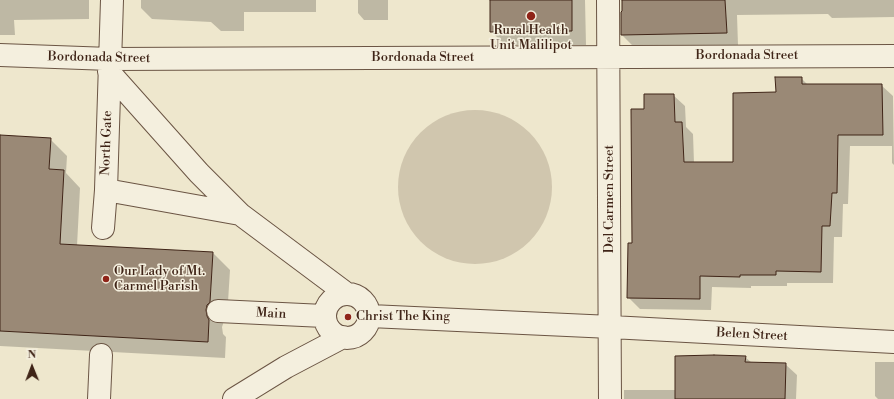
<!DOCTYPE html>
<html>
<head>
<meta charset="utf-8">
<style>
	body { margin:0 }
	#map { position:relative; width:894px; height:399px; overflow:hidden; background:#eee7cd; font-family:"Libre Bodoni",serif }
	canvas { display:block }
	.north { position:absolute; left:12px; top:347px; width:40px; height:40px; -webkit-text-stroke:3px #f4efde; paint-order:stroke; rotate:359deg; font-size:11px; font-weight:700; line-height:16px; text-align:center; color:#3f2417 }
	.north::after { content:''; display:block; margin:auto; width:14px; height:18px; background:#3f2417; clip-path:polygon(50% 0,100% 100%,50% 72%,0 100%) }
</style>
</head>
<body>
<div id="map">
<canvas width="894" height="399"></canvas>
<div class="north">N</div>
</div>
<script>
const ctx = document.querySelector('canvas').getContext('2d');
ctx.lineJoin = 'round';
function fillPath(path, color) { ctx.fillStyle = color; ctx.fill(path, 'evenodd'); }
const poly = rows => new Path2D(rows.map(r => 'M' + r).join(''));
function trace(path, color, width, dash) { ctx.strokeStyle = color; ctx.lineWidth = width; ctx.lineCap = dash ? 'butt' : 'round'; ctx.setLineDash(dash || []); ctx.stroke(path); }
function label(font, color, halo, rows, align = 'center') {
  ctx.font = font + ' "Libre Bodoni",serif'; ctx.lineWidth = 3; ctx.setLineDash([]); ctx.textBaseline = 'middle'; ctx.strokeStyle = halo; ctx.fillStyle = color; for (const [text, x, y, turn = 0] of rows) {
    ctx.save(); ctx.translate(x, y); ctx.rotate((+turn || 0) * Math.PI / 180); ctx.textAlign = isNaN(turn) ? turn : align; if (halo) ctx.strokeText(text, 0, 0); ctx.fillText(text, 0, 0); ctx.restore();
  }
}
fillPath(poly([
	'398 187a77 77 0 1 1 154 0a77 77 0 1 1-154 0Z'
]), '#d0c6ae');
fillPath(poly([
	[0,0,89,0,89,19,14,20,15,35,0,35],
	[141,0,316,0,316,12,244,12,244,31,221,31,211,22,152,19,141,8],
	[358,0,388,0,388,20,364,20,358,13],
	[491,0,585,0,586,45,505,45,491,31],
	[623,0,894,0,894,17,832,18,828,14,737,15,738,45,634,47,622,35],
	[801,78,808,85,881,85,893,96,894,165,892,163,892,146,850,146,848,204,843,204,842,237,834,237,833,283,787,283,787,286,751,286,751,288,712,287,711,310,640,309,628,297,645,110,673,95,685,106,686,127,693,134,694,163,734,163,777,93],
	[0,136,50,139,67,156,66,173,80,188,77,246,213,253,230,270,227,318,224,321,222,327,223,334,226,337,225,358,0,346],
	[745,357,752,363,785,364,797,375,796,399,624,399,624,390,676,390],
	[875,362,894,362,894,399,878,399,875,396]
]), '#0003');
const building = poly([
	[490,0,572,0,572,31,490,32,490,0],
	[622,0,725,0,727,33,621,35,621,12,622,11,622,0],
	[775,77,802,77,802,84,882,84,883,135,838,135,837,193,832,193,830,226,822,226,821,272,776,271,776,275,740,275,740,277,700,276,700,299,627,298,628,243,632,243,631,109,644,109,644,94,674,94,675,122,682,122,684,162,733,162,733,93,776,92,775,77],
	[0,135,51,138,49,169,64,170,60,244,213,252,210,302,207,305,206,310,207,316,209,320,208,342,0,331,0,135],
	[714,355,746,356,745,362,786,363,785,399,675,399,675,356,714,355]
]);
fillPath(building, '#9a8976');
trace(building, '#3f2417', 1);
const minor = poly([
	[608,0,610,399],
	[0,55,110,59,894,56],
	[109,72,199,173,240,214,347,294],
	[106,190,240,214],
	[103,228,106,190,112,0],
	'325 316a22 22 0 1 1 44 0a22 22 0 1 1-44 0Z',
	[218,311,324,316],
	[370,316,611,327,894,342],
	[99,399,101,355],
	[234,399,286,367,343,337]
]);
trace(minor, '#6b5544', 24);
trace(minor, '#f4efde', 22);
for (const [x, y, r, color] of [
	[531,16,5,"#8f2418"],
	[106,279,4,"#8f2418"],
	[348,317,4,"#8f2418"]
]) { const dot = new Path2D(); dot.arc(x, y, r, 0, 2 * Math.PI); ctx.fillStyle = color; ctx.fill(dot); trace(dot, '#f4efde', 1.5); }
label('13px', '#3f2417', '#f4efde', [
	["Rural Health",531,31,"center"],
	["Unit Malilipot",531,46,"center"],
	["Our Lady of Mt.",114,272],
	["Carmel Parish",114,287],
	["Christ The King",356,317]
], 'left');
label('13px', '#3f2417', '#f4efde', [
	["Bordonada Street",747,56],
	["Bordonada Street",99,58,1],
	["Bordonada Street",423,58],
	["North Gate",107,143,-88],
	["Del Carmen Street",610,199,-90],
	["Main",271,314,3],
	["Belen Street",752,335,3]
]);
</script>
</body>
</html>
